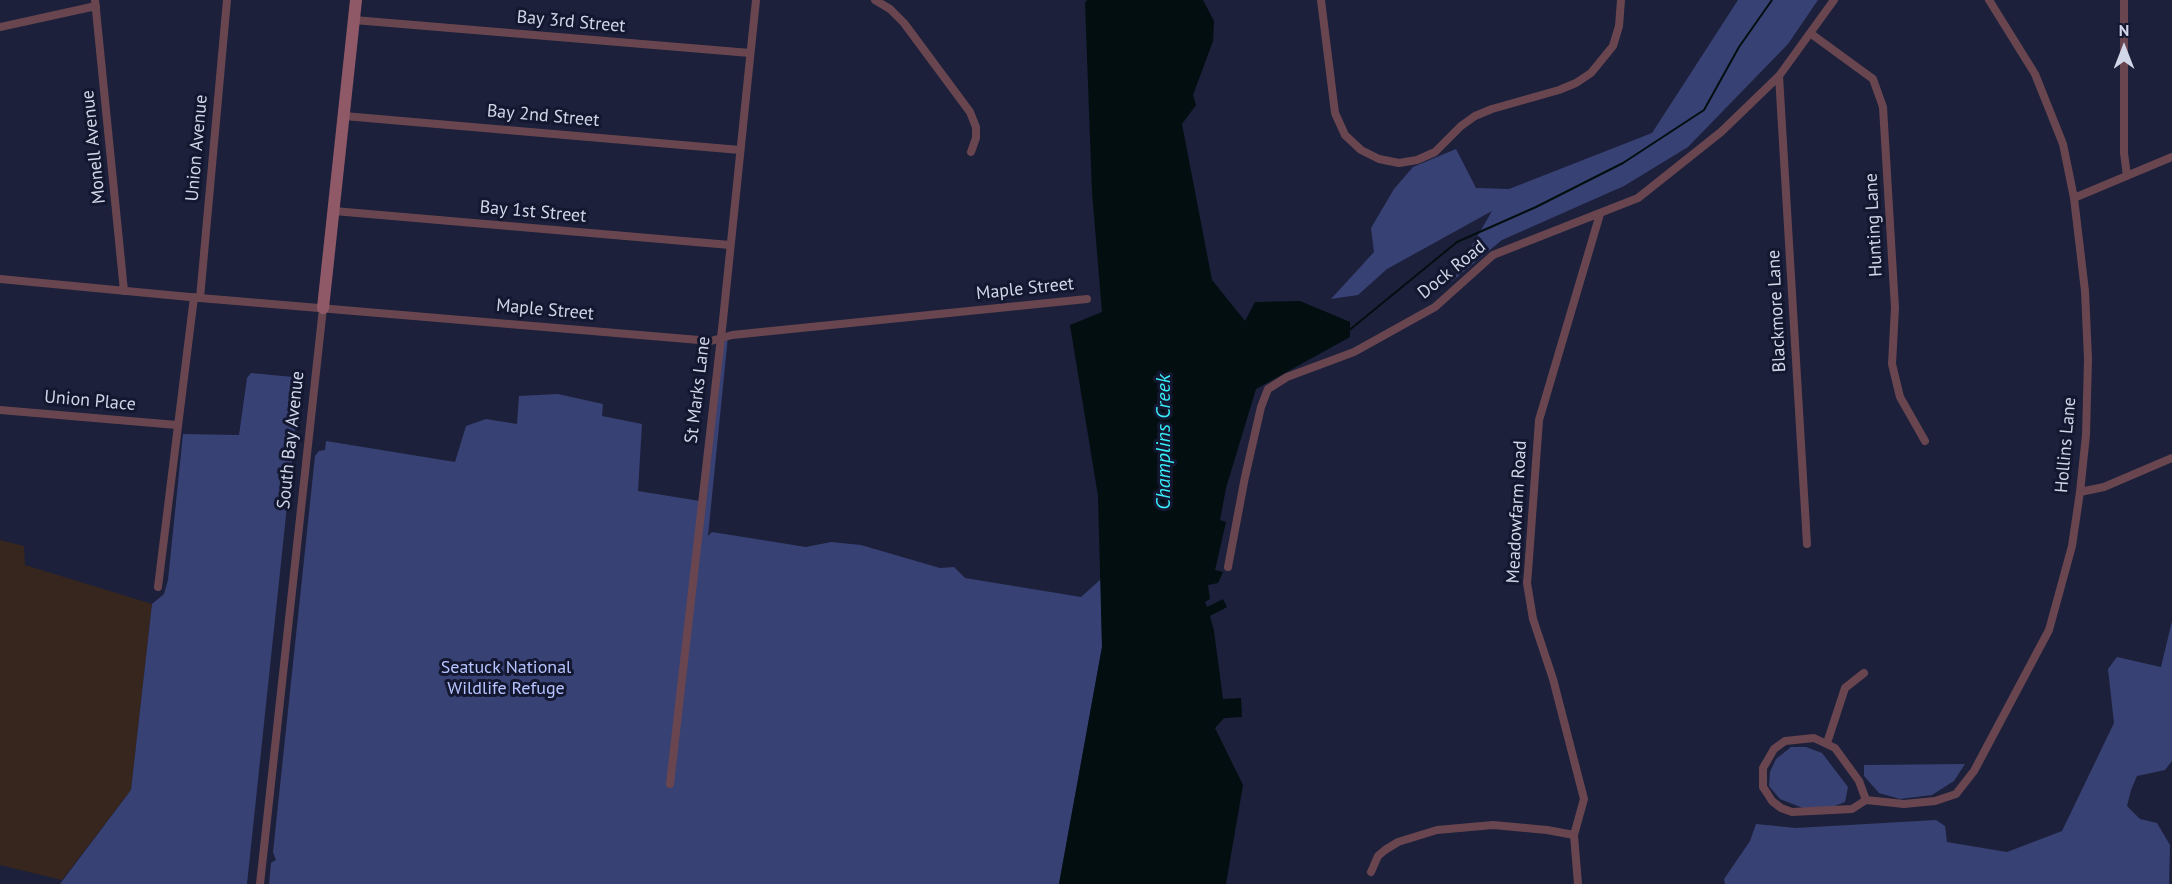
<!DOCTYPE html>
<html>
<head>
<meta charset="utf-8">
<style>
	body { margin:0 }
	#map { position:relative; width:2172px; height:884px; overflow:hidden; background:#1c203b; font-family:"PT Sans",sans-serif }
	canvas { display:block }
	.north { position:absolute; left:2094px; top:18px; width:60px; height:60px; -webkit-text-stroke:4px #131730; paint-order:stroke; rotate:0deg; font-size:16px; font-weight:700; line-height:24px; text-align:center; color:#d1d6e8 }
	.north::after { content:''; display:block; margin:auto; width:21px; height:27px; background:#d1d6e8; clip-path:polygon(50% 0,100% 100%,50% 72%,0 100%) }
</style>
</head>
<body>
<div id="map">
<canvas width="2172" height="884"></canvas>
<div class="north">N</div>
</div>
<script>
const ctx = document.querySelector('canvas').getContext('2d');
ctx.lineJoin = 'round';
function fillPath(path, color) { ctx.fillStyle = color; ctx.fill(path, 'evenodd'); }
const poly = rows => new Path2D(rows.map(r => 'M' + r).join(''));
function trace(path, color, width, dash) { ctx.strokeStyle = color; ctx.lineWidth = width; ctx.lineCap = dash ? 'butt' : 'round'; ctx.setLineDash(dash || []); ctx.stroke(path); }
function label(font, color, halo, rows, align = 'center') {
  ctx.font = font + ' "PT Sans",sans-serif'; ctx.lineWidth = 6; ctx.setLineDash([]); ctx.textBaseline = 'middle'; ctx.strokeStyle = halo; ctx.fillStyle = color; for (const [text, x, y, turn = 0] of rows) {
    ctx.save(); ctx.translate(x, y); ctx.rotate((+turn || 0) * Math.PI / 180); ctx.textAlign = isNaN(turn) ? turn : align; if (halo) ctx.strokeText(text, 0, 0); ctx.fillText(text, 0, 0); ctx.restore();
  }
}
fillPath(poly([
	[0,540,24,546,25,565,152,604,131,790,62,880,0,865]
]), '#37261d');
fillPath(poly([
	[1738,0,1818,0,1788,44,1688,147,1624,186,1502,240,1451,282,1492,211,1387,269,1358,295,1331,299,1374,252,1371,228,1394,189,1413,167,1456,149,1476,188,1509,189,1652,133],
	[728,336,708,536,712,532,806,547,831,542,861,545,940,568,954,567,965,578,1081,597,1101,579,1102,647,1059,884,269,884,271,863,276,860,273,852,315,456,319,451,325,450,326,441,455,462,466,426,486,419,517,424,519,396,558,394,603,404,602,416,642,424,638,491,700,501,719,343],
	[251,373,293,377,300,383,247,884,60,884,131,790,152,604,164,594,168,580,183,434,239,435,247,378],
	[2172,621,2172,761,2165,770,2137,776,2131,790,2127,806,2140,819,2157,823,2170,845,2169,884,1725,884,1724,879,1750,841,1756,824,1796,828,1936,820,1945,826,1947,842,2007,852,2062,831,2114,723,2108,669,2117,657,2161,667],
	[1791,747,1806,747,1822,753,1848,787,1845,802,1832,807,1803,808,1780,799,1769,786,1770,772,1776,759],
	[1965,764,1954,781,1932,795,1900,799,1879,793,1864,776,1864,765]
]), '#384173');
fillPath(poly([
	[1087,0,1203,0,1214,21,1213,41,1193,95,1196,105,1182,124,1212,280,1245,321,1255,302,1300,301,1350,322,1350,337,1256,389,1226,488,1220,520,1226,522,1215,570,1223,572,1218,583,1208,585,1210,599,1205,602,1207,607,1223,599,1227,607,1210,616,1214,631,1223,699,1241,698,1242,717,1224,718,1215,728,1243,785,1226,884,1059,884,1102,647,1098,496,1070,325,1102,312,1092,192,1085,3]
]), '#020e10');
trace(poly([
	[1347,332,1457,242,1536,207,1623,163,1704,110,1739,47,1772,0]
]), '#020e10', 2);
trace(poly([
	[95,0,124,291],
	[875,0,890,9,904,23,970,112,976,127,976,138,971,152],
	[1321,0,1335,113,1345,135,1361,150,1379,159,1399,163,1417,160,1435,152,1461,126,1475,116,1492,109,1559,90,1576,83,1591,73,1613,46,1619,26,1621,0],
	[2124,0,2124,153,2127,176],
	[354,20,750,53],
	[0,27,96,6],
	[1810,33,1873,79,1883,107,1895,308,1892,364,1900,397,1925,441],
	[1779,76,1807,544],
	[344,116,740,150],
	[2074,198,2172,157],
	[334,211,730,245],
	[0,279,200,298,711,341,732,335,1087,299],
	[200,298,227,0],
	[0,410,177,425],
	[2080,492,2104,487,2172,458],
	[1228,567,1245,477,1261,407,1268,389,1287,377,1354,352,1435,307,1493,255,1638,198,1721,132,1779,76,1834,0],
	[158,587,194,297],
	[1827,743,1845,688,1864,673],
	[670,784,723,320,756,0],
	[1866,800,1859,781,1835,748,1814,738,1785,741,1774,749,1763,768,1763,787,1767,793,1772,801,1781,808,1792,812,1852,809,1866,800,1904,804,1935,801,1956,794,1974,771,2049,630,2072,546,2080,492,2086,435,2088,359,2085,291,2074,198,2063,144,2035,74,1989,0],
	[1371,872,1378,856,1385,850,1398,842,1437,830,1493,825,1547,830,1574,835],
	[260,884,323,308],
	[1578,884,1574,835,1584,799,1553,679,1533,619,1527,583,1528,572,1539,420,1600,214]
]), '#69464f', 8);
trace(poly([
	[323,308,356,0]
]), '#905967', 12);
label('18px', '#d1d6e8', '#131730', [
	["Bay 3rd Street",571,22,5],
	["Bay 2nd Street",543,116,5],
	["Monell Avenue",94,147,-96],
	["Union Avenue",197,148,-85],
	["Bay 1st Street",533,212,5],
	["Hunting Lane",1874,225,-93],
	["Dock Road",1452,270,-39],
	["Maple Street",1025,289,-6],
	["Maple Street",545,310,5],
	["Blackmore Lane",1777,311,-93],
	["St Marks Lane",698,390,-83],
	["Union Place",90,401,5],
	["South Bay Avenue",291,440,-84],
	["Hollins Lane",2066,445,-85],
	["Meadowfarm Road",1517,512,-87]
]);
label('18px', '#b7c4ff', '#131730', [
	["Seatuck National",506,668],
	["Wildlife Refuge",506,689]
]);
label('italic 20px', '#38effa', '#131730', [
	["Champlins Creek",1164,442,-90]
]);
</script>
</body>
</html>
